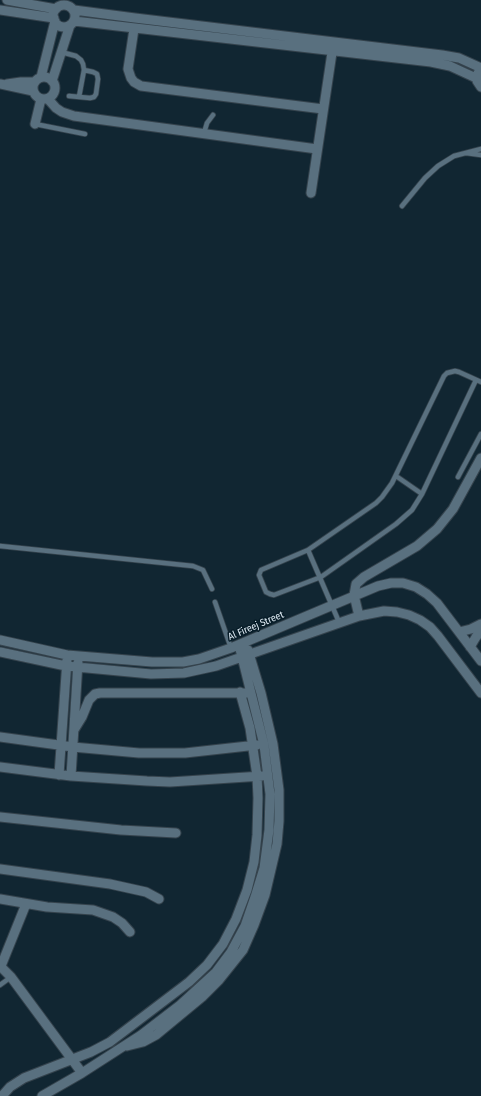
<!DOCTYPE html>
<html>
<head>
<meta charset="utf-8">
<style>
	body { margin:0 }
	canvas { display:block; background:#112632 }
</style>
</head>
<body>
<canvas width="481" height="1096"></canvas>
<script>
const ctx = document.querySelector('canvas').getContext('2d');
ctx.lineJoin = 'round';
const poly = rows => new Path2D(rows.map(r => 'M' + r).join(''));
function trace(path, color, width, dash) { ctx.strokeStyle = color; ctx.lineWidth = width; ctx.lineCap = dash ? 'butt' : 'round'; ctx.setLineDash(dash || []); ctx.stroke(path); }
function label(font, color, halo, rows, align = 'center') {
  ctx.font = font + ' "Fira Sans Condensed",sans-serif'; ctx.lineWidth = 3; ctx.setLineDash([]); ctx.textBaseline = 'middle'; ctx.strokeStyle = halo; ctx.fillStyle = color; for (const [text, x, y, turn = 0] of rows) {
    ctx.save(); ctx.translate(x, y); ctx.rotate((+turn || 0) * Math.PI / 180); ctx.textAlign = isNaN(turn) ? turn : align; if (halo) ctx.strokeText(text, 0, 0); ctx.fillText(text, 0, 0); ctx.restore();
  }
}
const service = poly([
	[61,52,76,56,81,60,83,64,84,70,79,97],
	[69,96,90,98,94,97,96,94,98,79,97,74,93,72,84,70],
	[35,124,85,134],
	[204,133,207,123,213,115],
	[466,153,481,155],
	[402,206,425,178,438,166,454,156,481,149],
	[476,380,422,494,412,510,396,524,321,577,274,595,270,594,266,592,259,575,261,570,308,550,376,503,382,497,392,483,444,376,447,373,455,371,459,372,481,382],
	[396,476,422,494],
	[458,477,481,434],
	[0,546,193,566,203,570,212,589],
	[308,550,339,622],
	[215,602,231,648],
	[0,985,11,977]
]);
const minor = poly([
	[7,0,56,9],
	'53 16a11 11 0 1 1 22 0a11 11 0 1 1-22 0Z',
	[0,10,54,18],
	[74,10,135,18,442,55,459,58,481,68],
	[74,21,431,62,450,66,476,78],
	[134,29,128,69,131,78,134,82,141,86,323,109],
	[478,73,477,81,481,87],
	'33 88a11 11 0 1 1 22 0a11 11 0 1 1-22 0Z',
	[41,77,55,21],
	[52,81,70,25],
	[0,84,33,91],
	[7,84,21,82,34,82],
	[48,99,56,108,62,112,74,116,317,149],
	[35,124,41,99],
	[311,193,333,46],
	[359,616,354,595,356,584,364,577,417,546,437,529,453,509,481,458],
	[459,632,471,629,481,624],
	[0,640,67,655,152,662,183,662,199,659,231,648,378,586,391,583,403,583,416,587,427,594,437,603,481,661],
	[470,647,476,637,481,631],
	[0,652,66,666,151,674,184,673,216,666,359,616,384,611,397,612,409,615,420,620,430,627,438,636,481,693],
	[74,730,82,717,89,700,95,694,100,693,246,693],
	[0,737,73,747,139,753,185,753,257,745],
	[0,767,71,776,147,781,170,782,262,776],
	[59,775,67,660],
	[71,776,78,662],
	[0,817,121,830,176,833],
	[0,869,110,884,146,892,159,899],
	[0,899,47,907,93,910,113,917,122,923,130,932],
	[0,966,11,977,82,1073],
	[1,966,26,904],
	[127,1046,143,1042,156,1035,202,997,219,980,243,950,254,925,265,895,277,844,279,821,279,790,273,744,261,693,248,650],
	[2,1096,10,1087,24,1078,91,1052,110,1042,189,982,207,965,223,944,236,919,247,890,254,862,257,835,258,798,257,776,250,728,240,692],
	[42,1096,82,1073,141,1035,180,1005,216,972,231,952,245,926,255,897,264,868,269,830,270,794,264,745,239,645]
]);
trace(service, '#35434d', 6);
trace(minor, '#35434d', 11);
trace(service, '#59707f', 4.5);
trace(minor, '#59707f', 9);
label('10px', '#deeaf3', '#071c28', [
	["Al Fireej Street",256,626,-23]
]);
</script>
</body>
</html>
